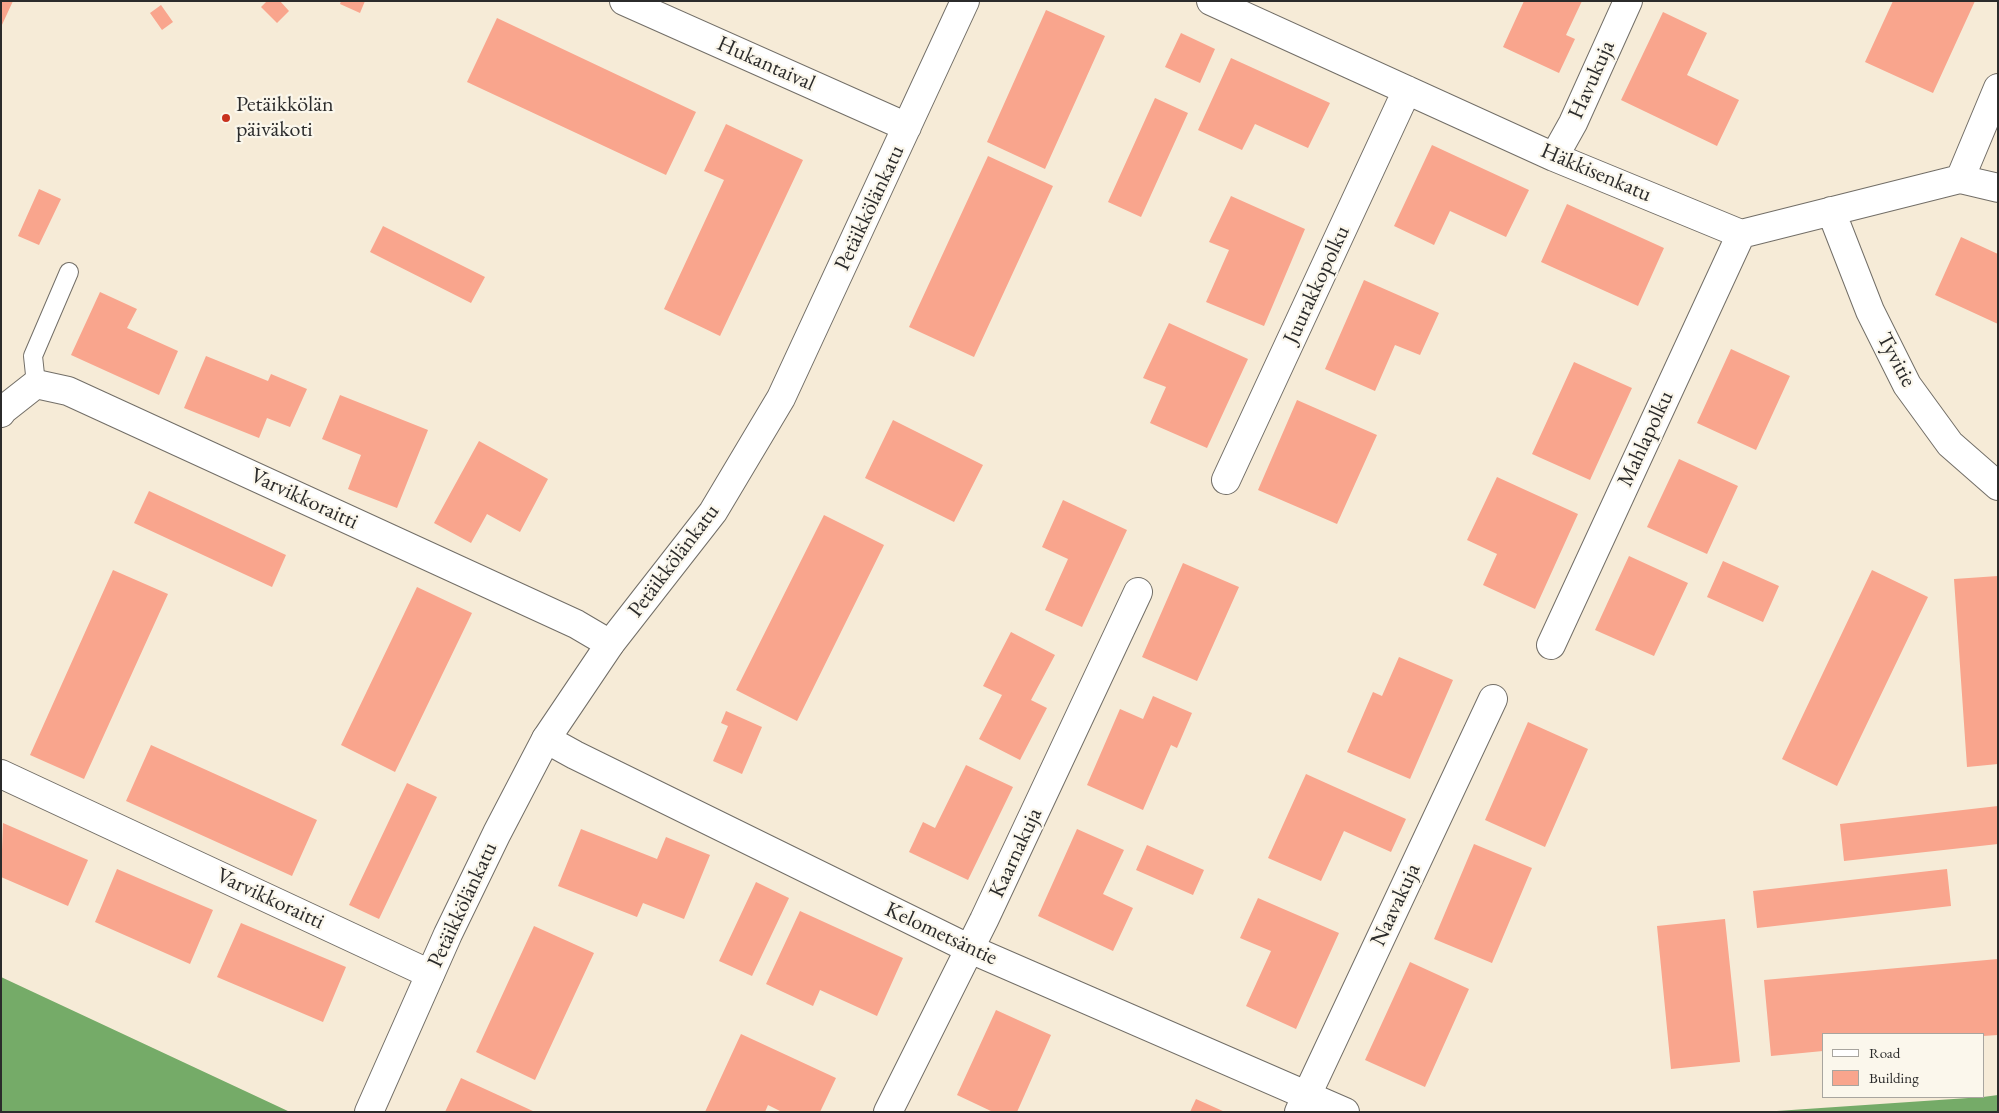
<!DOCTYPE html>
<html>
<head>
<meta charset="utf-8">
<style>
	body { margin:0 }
	#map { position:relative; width:1999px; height:1113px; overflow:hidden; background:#f6ebd7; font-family:"EB Garamond",serif }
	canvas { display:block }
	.frame { position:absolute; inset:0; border:2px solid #2b2b2b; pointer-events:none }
	.legend { position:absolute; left:1822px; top:1033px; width:162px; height:65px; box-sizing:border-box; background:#fbf7ec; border:1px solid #a8a59f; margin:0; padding:6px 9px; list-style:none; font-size:15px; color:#2b2b2b }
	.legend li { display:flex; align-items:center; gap:10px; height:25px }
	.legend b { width:25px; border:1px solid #a8a59f }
</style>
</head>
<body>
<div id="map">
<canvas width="1999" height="1113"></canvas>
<div class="frame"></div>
<ul class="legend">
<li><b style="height:6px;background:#fff"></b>Road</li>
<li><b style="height:14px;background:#f9a58d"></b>Building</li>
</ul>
</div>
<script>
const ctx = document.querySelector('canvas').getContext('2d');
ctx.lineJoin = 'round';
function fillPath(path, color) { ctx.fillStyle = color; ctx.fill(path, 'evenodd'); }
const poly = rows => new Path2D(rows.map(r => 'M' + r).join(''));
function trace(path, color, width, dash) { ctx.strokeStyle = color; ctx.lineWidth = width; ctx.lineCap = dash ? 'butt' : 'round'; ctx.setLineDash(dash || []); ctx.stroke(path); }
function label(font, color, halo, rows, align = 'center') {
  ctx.font = font + ' "EB Garamond",serif'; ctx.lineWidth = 4.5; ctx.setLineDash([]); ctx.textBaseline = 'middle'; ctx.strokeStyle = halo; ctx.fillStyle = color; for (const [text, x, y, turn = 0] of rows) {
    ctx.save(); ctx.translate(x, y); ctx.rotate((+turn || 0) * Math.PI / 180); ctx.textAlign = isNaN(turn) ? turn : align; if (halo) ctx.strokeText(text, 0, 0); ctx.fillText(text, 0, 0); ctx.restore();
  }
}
fillPath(poly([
	[1,977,290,1112,1,1112],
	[1998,1095,1998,1112,1762,1112,1983,1097]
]), '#75ab68');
fillPath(poly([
	[1,1,13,1,1,27],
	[267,1,280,1,289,11,277,23,261,7],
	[341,1,365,1,360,13,340,4],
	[1524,1,1582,1,1566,35,1575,39,1559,73,1503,47],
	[1893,1,1975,1,1933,93,1865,62],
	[161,5,173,22,162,30,150,13],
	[1046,10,1105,36,1045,169,987,142],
	[1663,12,1707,33,1687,75,1739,100,1717,146,1621,100],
	[497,18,696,112,666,175,467,82],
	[1181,33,1215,49,1200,83,1165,67],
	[1231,58,1330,103,1308,148,1255,124,1242,150,1198,130],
	[1155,98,1188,113,1141,217,1108,202],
	[726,124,803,160,720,336,664,309,724,180,704,171],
	[1432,145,1529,190,1506,237,1450,211,1434,245,1394,226],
	[988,156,1053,186,974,357,909,327],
	[39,189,61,199,39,245,18,236],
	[1231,196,1305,229,1264,326,1206,302,1229,250,1209,242],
	[1567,204,1664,248,1638,306,1541,262],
	[383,226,485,277,471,303,370,252],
	[1961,237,1998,254,1998,324,1935,295],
	[1364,280,1439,313,1420,355,1395,345,1375,391,1325,369],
	[100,292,137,309,127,328,178,351,159,395,71,355],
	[1169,323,1248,359,1207,448,1150,423,1166,387,1143,378],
	[1731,349,1790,376,1756,450,1697,423],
	[206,356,268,381,271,374,307,389,290,427,267,418,259,438,184,408],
	[1574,362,1632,388,1590,480,1532,454],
	[340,395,428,430,397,508,348,489,361,455,322,439],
	[1297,400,1377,435,1337,524,1258,490],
	[893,420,983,465,954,522,865,478],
	[479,441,548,479,520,532,487,514,471,543,434,523],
	[1679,459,1738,486,1707,554,1647,527],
	[1497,477,1578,514,1535,609,1483,585,1497,554,1467,540],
	[149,491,286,555,272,587,134,523],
	[1063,500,1127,530,1082,627,1045,610,1068,559,1042,547],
	[824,515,884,545,797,721,736,690],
	[1629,556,1688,583,1654,656,1595,630],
	[1723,561,1779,586,1763,622,1707,597],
	[1183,563,1239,587,1197,681,1142,657],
	[113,570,168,594,84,779,30,755],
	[1872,570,1928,597,1837,786,1782,759],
	[1998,576,1998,764,1967,767,1954,579],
	[417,587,472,613,395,772,341,745],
	[1011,632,1055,655,1031,700,1047,708,1020,760,979,739,1002,695,983,686],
	[1399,657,1453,680,1410,779,1347,752,1373,692,1382,696],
	[1153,696,1192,713,1177,748,1171,745,1143,810,1087,785,1120,709,1143,719],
	[726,711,762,727,742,774,713,761,728,726,721,723],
	[1528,722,1588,749,1545,847,1485,820],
	[151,745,317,820,292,876,126,801],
	[966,765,1013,787,968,880,909,852,923,822,935,828],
	[1306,774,1406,819,1391,852,1344,831,1321,881,1268,858],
	[407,783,437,797,379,919,349,905],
	[1998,806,1998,844,1844,861,1840,824],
	[3,823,88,860,68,906,1,877],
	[581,829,657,859,666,837,710,855,684,919,643,903,637,917,558,886],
	[1077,829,1124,850,1103,894,1133,908,1113,951,1038,916],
	[1474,844,1532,868,1492,963,1434,939],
	[1147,845,1204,870,1193,895,1136,870],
	[117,869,213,910,190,964,95,922],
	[1947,869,1951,906,1757,928,1753,891],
	[756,882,789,898,752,976,719,961],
	[1258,898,1339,933,1296,1029,1246,1006,1271,951,1240,938],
	[800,911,903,958,877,1016,820,990,813,1006,766,984],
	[1725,919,1740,1062,1671,1069,1657,926],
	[241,923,346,967,323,1022,217,977],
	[534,926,594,953,535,1080,476,1052],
	[1998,959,1998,1035,1983,1036,1983,1034,1823,1034,1823,1051,1771,1056,1764,980],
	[1410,962,1469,989,1425,1087,1365,1060],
	[996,1010,1051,1035,1017,1112,993,1112,957,1095],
	[741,1034,836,1078,820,1112,782,1112,768,1105,765,1112,705,1112],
	[461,1078,535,1112,445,1112],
	[1196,1099,1225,1112,1190,1112]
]), '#f9a58d');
const lane = poly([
	[36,384,33,356,69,272]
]);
const street = poly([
	[1211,1,1554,157,1741,234,1960,179,1998,188],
	[1554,157,1573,123,1628,1],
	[1960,179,1998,88],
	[1831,211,1870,311,1907,385,1950,444,1998,486],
	[1,413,3,410,36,384,68,391,576,624,610,644],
	[1226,480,1407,90],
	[1551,645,1741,234],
	[546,739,575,755,970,949,1345,1112],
	[1,774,430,974],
	[888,1112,984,920,1138,592],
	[1299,1112,1493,699]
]);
const secondary = poly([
	[624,1,907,127],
	[369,1112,448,934,497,833,546,739,610,644,713,512,781,398,965,1]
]);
trace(lane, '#726e67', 20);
trace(street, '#726e67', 30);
trace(secondary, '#726e67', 30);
trace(lane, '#fff', 18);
trace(street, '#fff', 28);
trace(secondary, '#fff', 28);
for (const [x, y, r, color] of [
	[226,118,5,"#c8321e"]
]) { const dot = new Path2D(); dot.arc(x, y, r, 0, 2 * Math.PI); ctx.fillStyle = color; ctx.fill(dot); trace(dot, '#fbf7ec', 2); }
label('22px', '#2b2b2b', '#fbf7ec', [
	["Hukantaival",766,64,24],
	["Havukuja",1592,80,-66],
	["Häkkisenkatu",1596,173,23],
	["Petäikkölänkatu",870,208,-65],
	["Juurakkopolku",1317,285,-65],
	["Tyvitie",1896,360,62],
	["Mahlapolku",1646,439,-65],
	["Varvikkoraitti",304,499,25],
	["Petäikkölänkatu",674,561,-53],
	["Kaarnakuja",1016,853,-65],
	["Varvikkoraitti",270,899,25],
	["Petäikkölänkatu",463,905,-65],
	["Naavakuja",1396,905,-65],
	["Kelometsäntie",941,934,25]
]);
label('22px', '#2b2b2b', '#fbf7ec', [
	["Petäikkölän",236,105],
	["päiväkoti",236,130]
], 'left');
</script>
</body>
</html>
